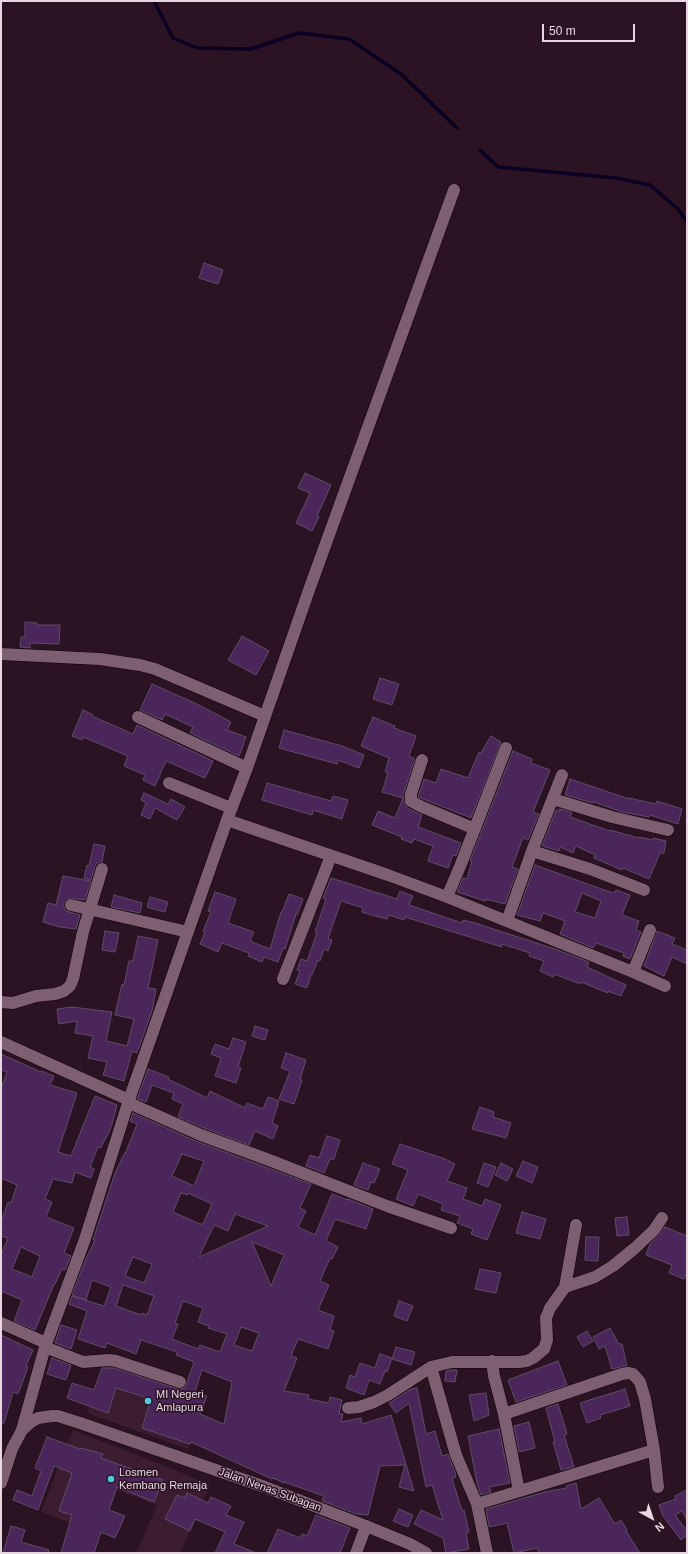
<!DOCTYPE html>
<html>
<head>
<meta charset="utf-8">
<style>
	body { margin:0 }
	#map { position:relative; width:688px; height:1554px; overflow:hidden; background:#2c1323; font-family:Arial,sans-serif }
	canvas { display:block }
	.frame { position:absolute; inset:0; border:2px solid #e8d7e1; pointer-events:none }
	.north { position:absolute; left:632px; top:1498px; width:40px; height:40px; -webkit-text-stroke:3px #2c1323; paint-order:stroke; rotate:140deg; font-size:11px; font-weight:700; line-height:16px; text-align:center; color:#e8d7e1 }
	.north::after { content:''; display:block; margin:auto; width:14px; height:18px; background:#e8d7e1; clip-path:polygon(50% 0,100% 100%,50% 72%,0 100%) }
	.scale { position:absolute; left:542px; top:24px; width:93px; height:18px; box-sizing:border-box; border:2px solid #e8d7e1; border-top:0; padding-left:5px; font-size:12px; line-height:14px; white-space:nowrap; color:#e8d7e1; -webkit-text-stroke:3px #2c1323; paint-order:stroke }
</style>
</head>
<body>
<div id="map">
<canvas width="688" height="1554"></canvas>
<div class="frame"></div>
<div class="north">N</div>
<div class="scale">50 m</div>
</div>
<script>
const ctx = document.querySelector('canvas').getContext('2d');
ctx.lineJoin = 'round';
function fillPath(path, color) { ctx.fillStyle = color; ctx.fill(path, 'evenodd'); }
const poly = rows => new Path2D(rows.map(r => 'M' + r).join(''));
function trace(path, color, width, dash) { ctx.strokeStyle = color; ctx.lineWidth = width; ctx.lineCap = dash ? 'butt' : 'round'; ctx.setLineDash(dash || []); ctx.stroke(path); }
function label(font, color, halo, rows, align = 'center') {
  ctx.font = font + ' Arial,sans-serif'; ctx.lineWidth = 3; ctx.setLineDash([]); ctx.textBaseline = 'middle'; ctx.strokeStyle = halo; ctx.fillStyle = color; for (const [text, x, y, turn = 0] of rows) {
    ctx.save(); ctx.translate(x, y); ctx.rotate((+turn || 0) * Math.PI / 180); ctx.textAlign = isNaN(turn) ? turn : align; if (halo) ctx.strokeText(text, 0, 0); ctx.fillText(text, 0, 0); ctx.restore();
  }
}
fillPath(poly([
	[104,1361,207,1396,188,1449,87,1413],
	[73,1430,173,1469,210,1485,180,1553,136,1553,157,1505,116,1490,100,1534,41,1512]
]), '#3b1c30');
trace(poly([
	[154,1,173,38,197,48,251,49,299,33,349,39,401,74,457,128],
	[480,150,498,167,616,178,650,185,678,209,687,222]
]), '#090023', 3.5);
const building = poly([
	[204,263,223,270,218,284,199,278,204,263],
	[305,473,331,485,317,516,319,517,312,531,296,523,310,493,298,488,305,473],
	[25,622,37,623,37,625,60,625,59,644,30,643,30,648,20,647,21,637,25,637,25,622],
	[242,636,269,651,256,675,228,660,242,636],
	[380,678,399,684,392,705,373,699,380,678],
	[152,684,199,705,231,722,227,730,246,737,239,756,190,733,193,727,165,714,162,720,140,710,152,684],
	[83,710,93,715,92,716,133,734,137,725,213,761,205,778,166,761,155,786,143,780,145,775,124,766,128,756,83,737,82,740,72,736,83,710],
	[373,717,395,726,394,728,416,736,409,756,415,759,404,792,404,801,407,808,422,815,418,827,461,843,456,856,453,855,448,868,428,861,433,846,414,839,412,843,401,839,402,837,372,825,378,811,395,818,403,798,382,792,388,773,385,772,389,758,361,746,373,717],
	[284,730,342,746,364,755,359,768,338,760,337,764,279,748,284,730],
	[491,736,501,742,471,818,418,797,424,779,436,783,441,769,468,778,479,752,481,753,491,736],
	[513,751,532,759,531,763,550,770,533,812,539,814,528,840,523,838,512,867,518,869,505,904,486,899,486,901,457,892,463,878,467,879,472,861,470,861,513,751],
	[570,779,629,799,629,798,656,804,657,801,682,809,678,824,650,815,649,817,622,812,594,802,593,803,565,795,570,779],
	[267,783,331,801,333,796,348,800,342,819,313,810,312,815,262,800,267,783],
	[144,793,168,804,171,799,185,807,177,820,155,808,150,819,141,815,146,803,141,800,144,793],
	[560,809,572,812,570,817,610,831,610,830,639,838,639,837,653,840,653,838,666,841,664,853,660,853,649,879,623,868,622,870,594,858,595,855,576,846,573,853,560,847,559,851,542,846,556,810,560,811,560,809],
	[94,844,105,846,102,862,97,863,95,866,91,880,84,878,87,865,89,866,94,844],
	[535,865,607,891,615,893,616,890,630,895,622,915,639,921,636,930,641,932,630,959,623,956,624,953,596,943,593,948,560,934,565,921,543,913,540,921,517,915,535,865],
	[582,893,601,901,595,918,575,912,582,893],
	[63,876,91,881,85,900,69,898,64,903,64,907,66,911,80,915,76,929,60,927,43,922,48,903,56,905,63,876],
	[331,878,397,899,400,891,413,896,409,905,462,923,463,920,475,923,555,949,589,962,587,967,626,985,621,996,608,991,608,993,581,982,580,984,554,974,553,977,540,971,544,961,529,956,530,953,502,944,502,947,405,917,404,920,389,915,387,919,375,916,362,912,363,908,341,901,328,939,332,940,328,951,324,949,320,961,318,960,312,975,311,975,307,988,295,984,300,971,297,970,301,959,307,961,317,933,315,932,326,899,323,898,331,878],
	[215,892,236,899,228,923,254,932,250,941,270,949,281,912,282,912,289,894,303,899,297,915,296,914,285,949,283,948,278,962,264,957,262,962,248,956,249,953,222,943,218,952,200,944,205,932,203,931,211,912,208,911,215,892],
	[114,895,142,903,140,913,111,907,114,895],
	[150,897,168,902,165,912,147,907,150,897],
	[105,931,119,933,115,952,102,950,105,931],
	[657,931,675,938,672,944,687,950,687,964,672,957,664,976,644,966,657,931],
	[138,936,158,940,148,988,156,989,152,1011,137,1053,132,1051,124,1081,103,1075,107,1062,88,1058,93,1036,75,1033,77,1021,59,1024,57,1009,72,1007,112,1012,106,1041,127,1046,134,1019,115,1015,122,984,124,985,129,961,133,961,138,936],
	[255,1026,268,1030,265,1040,252,1036,255,1026],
	[233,1038,246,1042,238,1067,241,1068,236,1083,215,1076,221,1058,211,1054,215,1044,229,1049,233,1038],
	[286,1053,306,1060,300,1079,302,1080,294,1104,279,1099,290,1071,281,1068,286,1053],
	[1,1054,41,1072,41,1071,54,1076,50,1085,77,1093,58,1152,71,1156,95,1096,117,1105,112,1124,107,1137,106,1137,101,1148,98,1147,90,1167,94,1169,91,1178,75,1172,72,1183,53,1179,45,1199,52,1202,46,1217,74,1228,64,1253,71,1256,65,1270,62,1269,55,1284,54,1284,35,1330,14,1321,22,1300,1,1291,1,1255,8,1238,1,1236,1,1222,8,1202,11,1203,17,1185,1,1178,1,1089,7,1072,1,1070,1,1054],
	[21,1247,40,1256,32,1277,12,1269,21,1247],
	[148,1069,169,1077,168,1079,207,1098,210,1091,245,1108,247,1103,263,1109,268,1097,279,1101,272,1123,278,1126,273,1139,255,1131,249,1145,204,1128,178,1117,183,1104,172,1099,174,1093,152,1085,146,1102,137,1099,148,1069],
	[480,1107,494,1112,493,1117,511,1123,506,1138,472,1129,480,1107],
	[133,1113,198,1142,311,1184,300,1208,306,1211,298,1227,315,1235,332,1194,348,1200,348,1199,373,1209,366,1229,335,1219,326,1241,338,1247,332,1259,330,1258,320,1281,329,1285,318,1310,334,1316,330,1330,334,1331,328,1349,298,1339,291,1356,297,1358,284,1391,309,1395,308,1399,329,1403,330,1397,342,1400,339,1414,343,1414,341,1422,361,1418,362,1424,391,1415,414,1491,399,1487,405,1465,380,1466,368,1515,356,1514,322,1501,324,1496,284,1482,284,1483,273,1478,272,1479,191,1442,190,1444,142,1428,151,1399,116,1388,108,1413,67,1398,72,1383,94,1390,102,1368,114,1368,178,1389,185,1388,194,1362,176,1355,177,1352,141,1340,136,1354,107,1343,105,1348,78,1339,87,1311,69,1304,72,1296,104,1306,111,1287,92,1280,86,1300,72,1295,84,1263,95,1240,93,1240,115,1173,124,1154,125,1154,137,1124,130,1121,133,1113],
	[182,1154,204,1161,194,1186,172,1176,182,1154],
	[181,1193,187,1195,188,1193,212,1204,203,1224,200,1224,173,1212,181,1193],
	[235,1214,268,1226,199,1257,214,1225,228,1231,235,1214],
	[252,1242,284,1255,271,1286,252,1242],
	[133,1257,152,1264,144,1283,125,1276,133,1257],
	[123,1285,154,1296,147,1315,142,1313,141,1315,116,1306,123,1285],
	[183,1301,203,1308,198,1322,209,1326,208,1328,227,1334,220,1352,200,1345,198,1349,172,1339,178,1324,175,1323,183,1301],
	[241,1327,259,1333,252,1351,234,1345,241,1327],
	[202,1370,232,1382,224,1424,200,1414,207,1396,195,1392,202,1370],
	[327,1136,340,1140,334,1159,330,1159,324,1173,306,1166,310,1155,319,1158,327,1136],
	[400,1144,445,1159,455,1164,447,1181,467,1188,463,1199,482,1206,485,1199,501,1205,487,1240,471,1234,473,1229,457,1223,460,1216,441,1210,443,1204,418,1194,413,1206,396,1199,408,1170,392,1164,400,1144],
	[523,1161,538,1167,532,1183,516,1176,523,1161],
	[363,1163,380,1169,374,1183,371,1182,368,1190,354,1185,363,1163],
	[484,1163,496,1167,488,1187,477,1183,484,1163],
	[501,1163,513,1169,507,1181,495,1175,501,1163],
	[522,1212,546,1219,540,1239,516,1233,522,1212],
	[627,1217,629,1235,617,1236,615,1218,627,1217],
	[665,1227,687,1236,687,1272,684,1279,669,1273,672,1265,646,1255,650,1244,665,1227],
	[586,1237,599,1237,598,1261,585,1260,586,1237],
	[480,1269,501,1273,496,1293,475,1289,480,1269],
	[399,1301,413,1306,407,1321,394,1316,399,1301],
	[61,1325,77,1330,71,1349,55,1343,61,1325],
	[610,1328,619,1344,622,1344,627,1366,612,1369,605,1346,599,1349,593,1337,610,1328],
	[587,1331,593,1341,583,1347,577,1337,587,1331],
	[1,1335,33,1350,26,1366,28,1367,18,1394,13,1392,4,1423,1,1423,1,1335],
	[396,1347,415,1352,411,1365,392,1359,396,1347],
	[380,1354,392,1358,387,1372,385,1371,380,1384,369,1380,364,1395,346,1388,350,1375,355,1377,360,1363,375,1368,380,1354],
	[52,1358,71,1365,66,1380,47,1374,52,1358],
	[558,1361,567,1385,516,1402,508,1380,558,1361],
	[453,1370,457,1370,455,1382,445,1381,446,1371,453,1370],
	[417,1388,426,1434,435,1431,442,1456,448,1454,455,1472,456,1477,452,1478,462,1511,464,1510,469,1532,466,1533,469,1549,446,1553,443,1538,414,1524,421,1510,443,1520,432,1485,426,1487,409,1403,396,1413,389,1403,411,1389,417,1388],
	[625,1389,630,1406,600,1415,601,1418,587,1423,580,1403,625,1389],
	[486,1393,489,1415,474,1421,469,1395,486,1393],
	[558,1404,567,1434,564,1435,574,1467,561,1470,553,1442,555,1442,546,1408,558,1404],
	[529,1422,535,1448,519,1452,514,1426,529,1422],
	[499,1429,510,1483,489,1487,491,1492,481,1495,477,1483,468,1436,499,1429],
	[47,1437,80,1449,81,1448,103,1454,101,1458,163,1480,154,1502,117,1487,109,1510,125,1516,115,1538,101,1532,94,1553,61,1553,72,1515,59,1511,72,1473,54,1466,38,1510,13,1500,17,1490,32,1496,41,1471,35,1468,47,1437],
	[576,1483,581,1509,599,1498,615,1524,621,1520,627,1530,626,1531,640,1553,539,1553,537,1548,514,1553,507,1523,489,1527,486,1509,545,1492,567,1488,566,1486,576,1483],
	[687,1490,687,1520,682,1511,675,1515,687,1531,687,1535,681,1540,663,1516,659,1505,676,1499,675,1496,687,1490],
	[187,1493,208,1503,211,1497,231,1506,226,1515,244,1522,234,1544,256,1553,215,1553,225,1532,195,1519,190,1531,165,1519,177,1495,185,1498,187,1493],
	[399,1509,413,1515,408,1527,393,1521,399,1509],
	[316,1515,350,1528,340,1553,267,1553,278,1529,300,1538,302,1534,307,1536,316,1515],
	[11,1526,25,1530,21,1542,49,1550,48,1553,3,1553,11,1526]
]);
fillPath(building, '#4a265a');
trace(building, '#5e4d67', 1);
const street = poly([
	[1,654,100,659,140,665,155,669,265,716],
	[138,717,247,768],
	[422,760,411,794,411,801,420,806,475,829],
	[169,783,231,808],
	[553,799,612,817,668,830],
	[227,820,388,875,447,897,633,972,665,986],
	[532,851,590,869,644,890],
	[447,897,461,864,506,748],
	[71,905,188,932],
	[507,921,532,851,562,775],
	[633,972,650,930],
	[283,979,331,856],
	[1,1002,13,1003,36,996,55,994,64,991,70,986,73,979,83,932,102,869],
	[1,1042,129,1100,85,1239,45,1347,22,1430],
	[129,1100,227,820,247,768,309,590,454,190],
	[129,1103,201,1135,269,1160,387,1206,451,1228],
	[565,1287,576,1225],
	[1,1323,46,1343],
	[45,1347,83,1362,109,1360,116,1361,180,1382],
	[492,1361,494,1376,504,1414,519,1491],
	[431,1367,456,1455,477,1504],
	[348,1408,359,1407,374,1402,388,1395,431,1367,452,1362,519,1362,527,1361,533,1358,544,1349,547,1340,546,1318,550,1308,565,1287,595,1277,613,1266,635,1248,654,1230,662,1218],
	[504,1414,622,1374,628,1373,633,1374,640,1382,645,1399,654,1450],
	[356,1553,366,1526],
	[487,1553,477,1504,654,1450,658,1487]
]);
const secondary = poly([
	[1,1483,12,1449,22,1430,31,1422,38,1418,52,1416,58,1416,80,1423,265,1487,366,1526,410,1544,426,1553]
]);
trace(street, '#13010c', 13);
trace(secondary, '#13010c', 13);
trace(street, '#7d5f71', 12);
trace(secondary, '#7d5f71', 12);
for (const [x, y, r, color] of [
	[148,1401,4,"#53cbdb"],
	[111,1479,4,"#53cbdb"]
]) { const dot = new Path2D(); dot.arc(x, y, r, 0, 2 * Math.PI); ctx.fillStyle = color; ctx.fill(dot); trace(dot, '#2c1323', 1.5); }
label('11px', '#e8d7e1', '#2c1323', [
	["MI Negeri",156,1395],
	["Amlapura",156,1408],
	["Losmen",119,1473],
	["Kembang Remaja",119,1486]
], 'left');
label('11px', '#e8d7e1', '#2c1323', [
	["Jalan Nenas Subagan",270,1490,20]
]);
</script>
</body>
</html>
